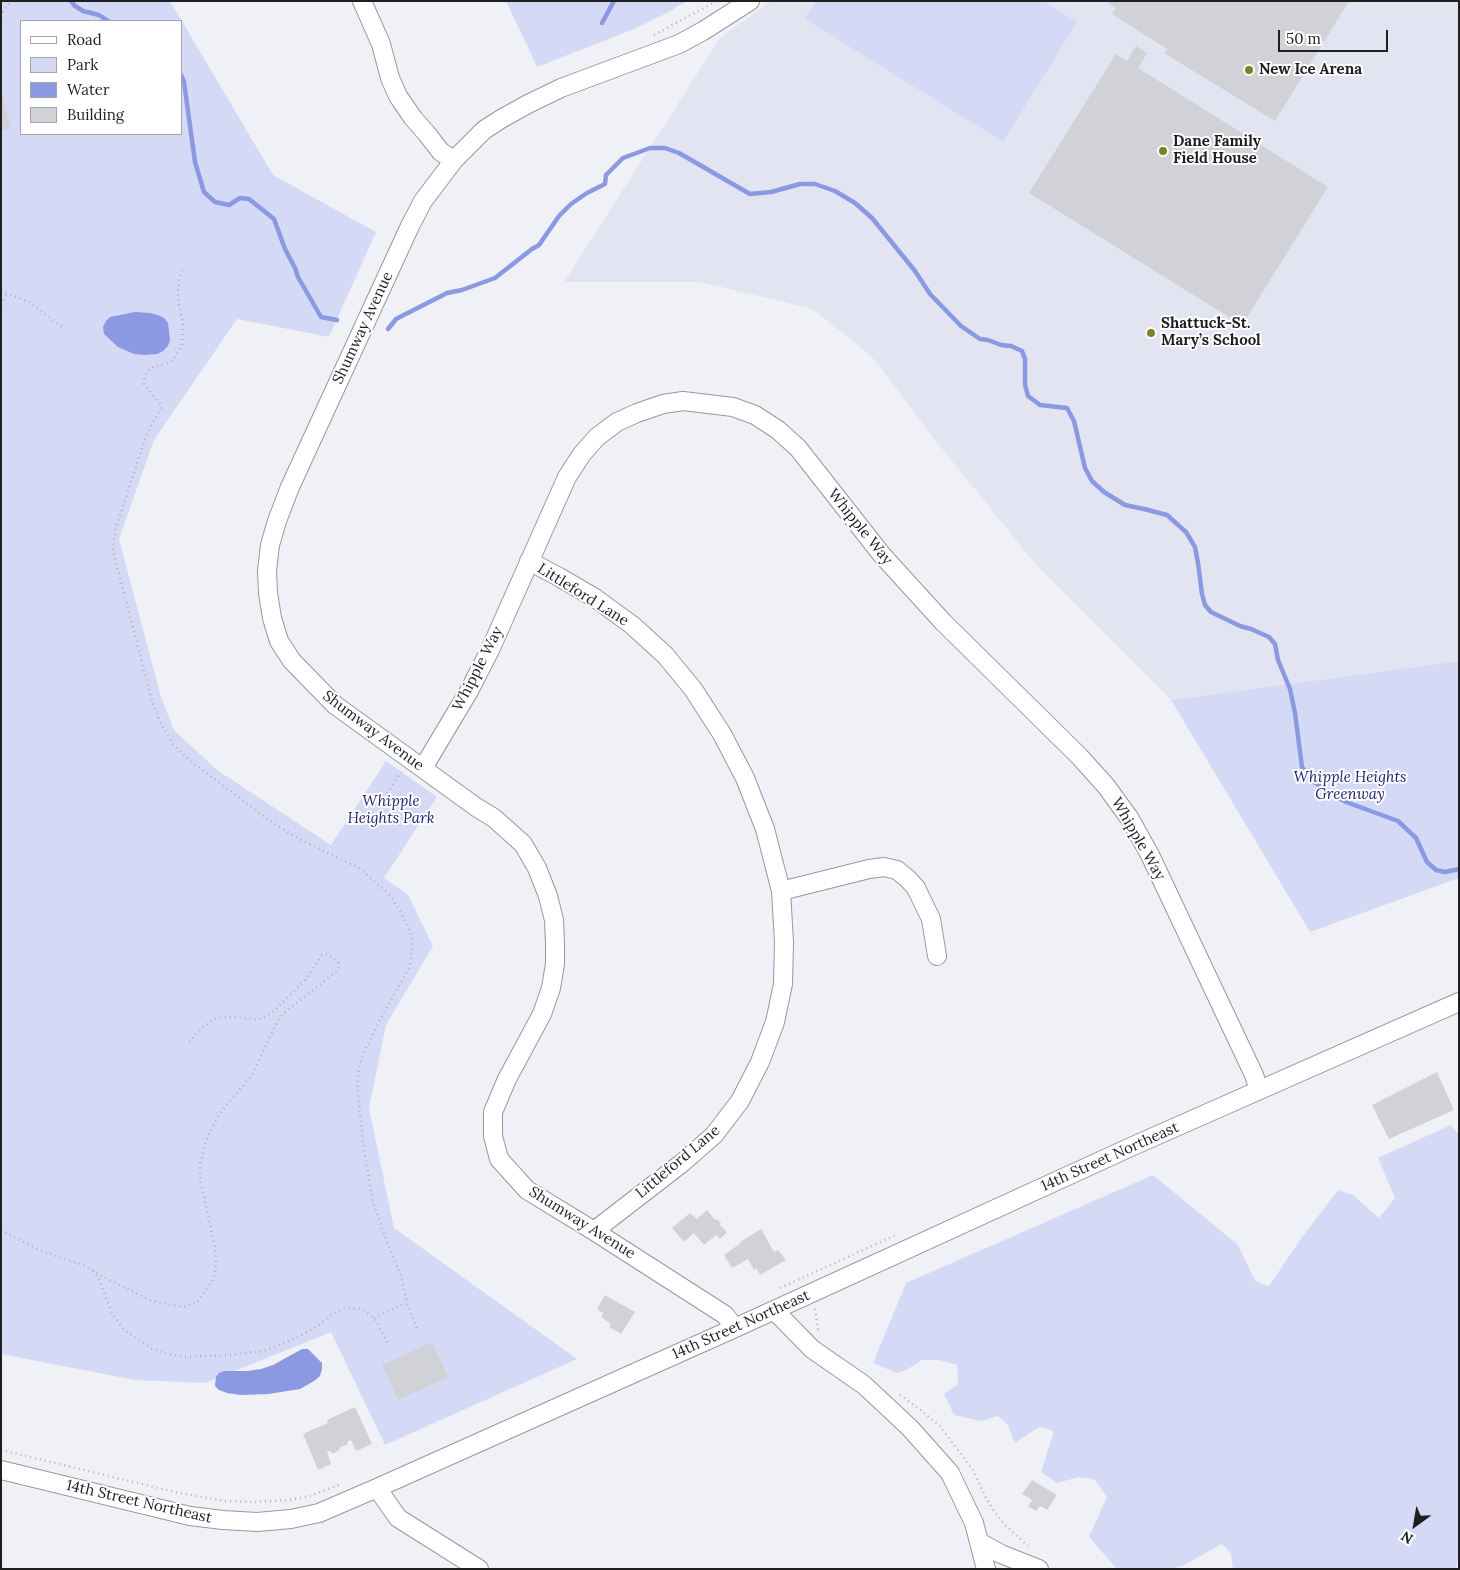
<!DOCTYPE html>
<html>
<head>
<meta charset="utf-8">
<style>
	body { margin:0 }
	#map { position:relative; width:1460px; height:1570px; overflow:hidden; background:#f0f1f6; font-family:Lora,serif }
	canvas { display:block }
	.frame { position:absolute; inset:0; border:2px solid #1f1f21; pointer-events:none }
	.legend { position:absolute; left:20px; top:20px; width:162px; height:115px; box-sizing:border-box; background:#fff; border:1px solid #a5a5a6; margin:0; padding:6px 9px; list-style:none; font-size:15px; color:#1f1f21 }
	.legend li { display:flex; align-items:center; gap:10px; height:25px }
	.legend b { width:25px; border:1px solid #a5a5a6 }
	.north { position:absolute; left:1390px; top:1500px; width:50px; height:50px; -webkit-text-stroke:4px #fff; paint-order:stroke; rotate:212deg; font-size:14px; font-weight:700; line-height:20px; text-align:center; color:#1f1f21 }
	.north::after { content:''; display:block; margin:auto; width:18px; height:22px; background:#1f1f21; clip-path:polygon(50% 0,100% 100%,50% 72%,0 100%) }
	.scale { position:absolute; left:1278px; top:30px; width:110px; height:22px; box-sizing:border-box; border:2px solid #1f1f21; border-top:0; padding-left:6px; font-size:15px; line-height:18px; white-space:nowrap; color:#1f1f21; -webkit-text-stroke:4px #fff; paint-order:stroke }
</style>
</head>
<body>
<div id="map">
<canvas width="1460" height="1570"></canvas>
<div class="frame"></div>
<ul class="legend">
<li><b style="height:6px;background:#fff"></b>Road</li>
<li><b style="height:14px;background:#d4daf6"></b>Park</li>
<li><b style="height:14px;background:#8b98e2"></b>Water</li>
<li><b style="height:14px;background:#d1d2d7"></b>Building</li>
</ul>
<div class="north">N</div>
<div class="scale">50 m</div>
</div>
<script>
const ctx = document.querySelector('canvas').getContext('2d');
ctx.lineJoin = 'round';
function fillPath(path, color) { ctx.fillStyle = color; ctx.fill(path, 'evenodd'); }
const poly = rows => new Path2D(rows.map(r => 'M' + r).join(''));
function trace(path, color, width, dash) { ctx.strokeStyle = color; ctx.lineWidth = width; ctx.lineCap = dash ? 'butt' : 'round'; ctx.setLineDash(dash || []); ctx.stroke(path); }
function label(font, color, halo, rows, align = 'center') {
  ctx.font = font + ' Lora,serif'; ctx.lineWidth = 4; ctx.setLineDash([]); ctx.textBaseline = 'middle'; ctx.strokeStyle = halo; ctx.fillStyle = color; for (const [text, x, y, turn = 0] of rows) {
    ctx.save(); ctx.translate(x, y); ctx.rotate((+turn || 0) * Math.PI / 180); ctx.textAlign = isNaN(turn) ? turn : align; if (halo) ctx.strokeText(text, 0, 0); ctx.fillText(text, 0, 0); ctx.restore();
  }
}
fillPath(poly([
	[771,1,1459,1,1459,661,1171,700,1038,567,935,440,872,357,813,309,701,282,564,282,720,38]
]), '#e2e5f1');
fillPath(poly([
	[1,1,170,1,273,175,376,232,329,337,237,319,154,440,119,539,161,697,174,730,217,770,331,845,386,761,437,797,384,878,408,895,433,946,386,1025,369,1108,394,1228,577,1359,385,1445,331,1332,205,1383,135,1380,1,1354],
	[21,21,181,21,181,134,21,134],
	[506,1,687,1,669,12,634,29,537,67],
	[816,1,1043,1,1077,22,1003,142,805,19],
	[1459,661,1459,878,1310,932,1171,700],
	[1451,1125,1459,1135,1459,1555,1456,1569,1233,1569,1231,1553,1222,1544,1184,1565,1172,1569,1117,1569,1089,1537,1107,1497,1094,1479,1079,1477,1057,1483,1041,1472,1054,1431,1039,1427,1015,1443,1007,1424,998,1416,981,1421,954,1415,944,1394,958,1384,957,1365,939,1360,922,1360,908,1369,897,1373,873,1363,906,1283,1153,1175,1238,1245,1255,1281,1269,1286,1300,1240,1338,1190,1353,1195,1379,1218,1395,1198,1378,1158]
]), '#d4daf6');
fillPath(poly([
	[135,312,150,313,158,315,164,318,168,323,170,340,168,346,163,351,157,354,145,355,134,354,118,347,104,334,103,327,106,321,110,317],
	[302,1349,308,1349,322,1363,322,1369,320,1376,314,1381,300,1389,268,1394,241,1395,227,1393,219,1390,215,1386,216,1377,219,1373,224,1371,247,1371,261,1369,273,1365]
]), '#8b98e2');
trace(poly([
	[71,1,75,6,83,11,99,15,108,21],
	[602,23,614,1],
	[181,75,184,82,195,162,204,192,215,202,229,205,240,198,249,199,274,219,285,249,295,268,298,277,321,317,337,320],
	[388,329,396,319,447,293,462,290,495,278,532,249,539,245,559,216,571,204,587,193,605,184,606,175,623,158,650,148,665,148,679,153,750,194,771,192,800,184,815,184,835,191,855,203,872,218,915,271,930,294,961,326,980,339,988,340,1001,345,1011,346,1022,351,1025,359,1025,385,1028,396,1040,405,1067,408,1074,421,1085,468,1092,481,1104,492,1125,505,1144,509,1167,515,1186,532,1195,547,1198,563,1202,594,1205,605,1211,612,1240,626,1251,629,1269,637,1275,644,1278,660,1290,689,1295,713,1302,767,1311,780,1335,796,1346,802,1398,821,1416,838,1427,862,1436,870,1445,872,1459,869]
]), '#8b98e2', 4.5);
fillPath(poly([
	[1109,1,1349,1,1275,121,1164,53,1167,49,1112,14,1116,8,1108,3],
	[1136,46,1147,53,1138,68,1328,187,1242,325,1029,193,1116,54,1127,61],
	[1,92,11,128,1,130],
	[1437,1072,1454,1110,1389,1139,1372,1105],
	[707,1210,715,1220,717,1219,721,1223,720,1225,727,1232,720,1239,716,1235,704,1245,694,1233,684,1242,672,1228,690,1213,697,1219],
	[761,1229,774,1252,778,1250,786,1260,760,1275,756,1268,754,1270,748,1259,732,1268,724,1255,741,1243,740,1242],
	[605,1295,635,1312,621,1334,609,1327,611,1324,601,1317,603,1313,597,1309],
	[432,1342,448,1377,398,1400,382,1365],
	[355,1407,372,1444,356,1451,351,1440,347,1442,348,1444,339,1448,340,1450,332,1454,331,1451,327,1452,331,1464,318,1470,303,1434,328,1423,327,1420],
	[1032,1480,1057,1495,1047,1510,1040,1506,1036,1511,1028,1506,1032,1500,1022,1494]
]), '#d1d2d7');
const minor = poly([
	[362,1,381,44,390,78,398,96,413,118,427,134,441,152,454,160],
	[529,561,559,577,595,598,632,625,665,655,693,689,722,734,745,778,765,829,781,891,784,942,783,984,775,1022,760,1062,740,1101,714,1135,682,1163,594,1231],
	[423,768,469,691,490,650,567,477,582,454,597,437,617,422,637,413,663,404,683,401,733,407,755,415,778,430,798,448,882,555,943,622,1079,756,1106,786,1130,819,1150,855,1254,1075,1259,1090],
	[781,891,869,869,884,867,897,870,908,879,916,888,931,919,937,956],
	[774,1310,812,1349,864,1385,910,1428,950,1473,974,1523,986,1569],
	[735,1328,725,1315,594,1231,527,1190,499,1159,493,1136,493,1112,507,1079,542,1014,551,988,555,964,555,944,554,920,548,896,537,868,523,844,494,818,476,807,335,705,292,661,279,641,272,618,268,593,267,571,270,545,277,521,290,487,410,226,423,201,454,160,484,130,501,119,528,104,561,88,679,44,703,31,750,1],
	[1,1470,190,1516,223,1520,257,1522,291,1519,319,1513,377,1488,735,1328,1133,1146,1459,1002],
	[377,1488,398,1518,479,1569],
	[979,1542,1001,1554,1039,1569]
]);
trace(minor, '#97989d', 20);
trace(poly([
	[1,17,3,12,11,1],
	[654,35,717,1],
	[182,270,179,280,178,292,179,305,183,324,182,346,173,360,169,363,150,368,145,376,144,384,160,404,161,408,146,436,116,527,113,544,114,555,152,701,159,719,172,743,189,760,270,821,299,839,359,868,391,896,406,922,411,933,412,947,410,966,381,1018,363,1054,359,1068,357,1084,363,1144,373,1202,382,1229,401,1276,407,1303,418,1331],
	[1,291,29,302,65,329],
	[1,305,7,294],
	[387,804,382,801,401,772],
	[1,1230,39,1250,83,1265,109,1280,150,1300,181,1307,197,1303,212,1281,215,1273,216,1263,215,1247,200,1179,200,1164,207,1138,219,1114,252,1075,278,1020,284,1013,337,971,339,967,338,962,327,954,322,955,305,980,275,1010,267,1016,257,1020,237,1017,223,1017,214,1019,196,1033,189,1043],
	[93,1271,99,1279,112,1313,124,1330,151,1348,165,1353,183,1357,229,1355,264,1351,300,1336,317,1326,332,1314,342,1309,350,1308,361,1309,374,1318,389,1345],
	[780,1288,898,1234],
	[815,1309,816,1312,817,1327,819,1332],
	[374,1318,406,1303],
	[900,1395,918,1408,940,1426,973,1470,985,1496,994,1511,1005,1525,1028,1546],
	[1,1450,179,1493,225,1501,253,1502,290,1500,310,1496,341,1484]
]), '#b0b1b5', 2.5, [1, 4]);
trace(minor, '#fff', 18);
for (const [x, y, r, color] of [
	[1249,70,5,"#7d7f29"],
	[1163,151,5,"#7d7f29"],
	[1151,333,5,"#7d7f29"]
]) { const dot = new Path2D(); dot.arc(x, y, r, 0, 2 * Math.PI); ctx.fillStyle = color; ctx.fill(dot); trace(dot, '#fff', 2); }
label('bold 15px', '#1f1f21', '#fff', [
	["New Ice Arena",1259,70],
	["Dane Family",1173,142],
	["Field House",1173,159],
	["Shattuck-St.",1161,324],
	["Mary’s School",1161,341]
], 'left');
label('15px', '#1f1f21', '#fff', [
	["Shumway Avenue",363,328,-65],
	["Whipple Way",860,527,51],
	["Littleford Lane",583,595,32],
	["Whipple Way",478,669,-63],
	["Shumway Avenue",373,731,37],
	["Whipple Way",1138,839,60],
	["14th Street Northeast",1110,1157,-24],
	["Littleford Lane",678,1162,-40],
	["Shumway Avenue",582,1223,32],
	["14th Street Northeast",741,1325,-24],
	["14th Street Northeast",139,1502,13]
]);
label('italic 15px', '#212074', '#fff', [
	["Whipple Heights",1350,778],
	["Greenway",1350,795],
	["Whipple",391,802],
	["Heights Park",391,819]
]);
</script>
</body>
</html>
